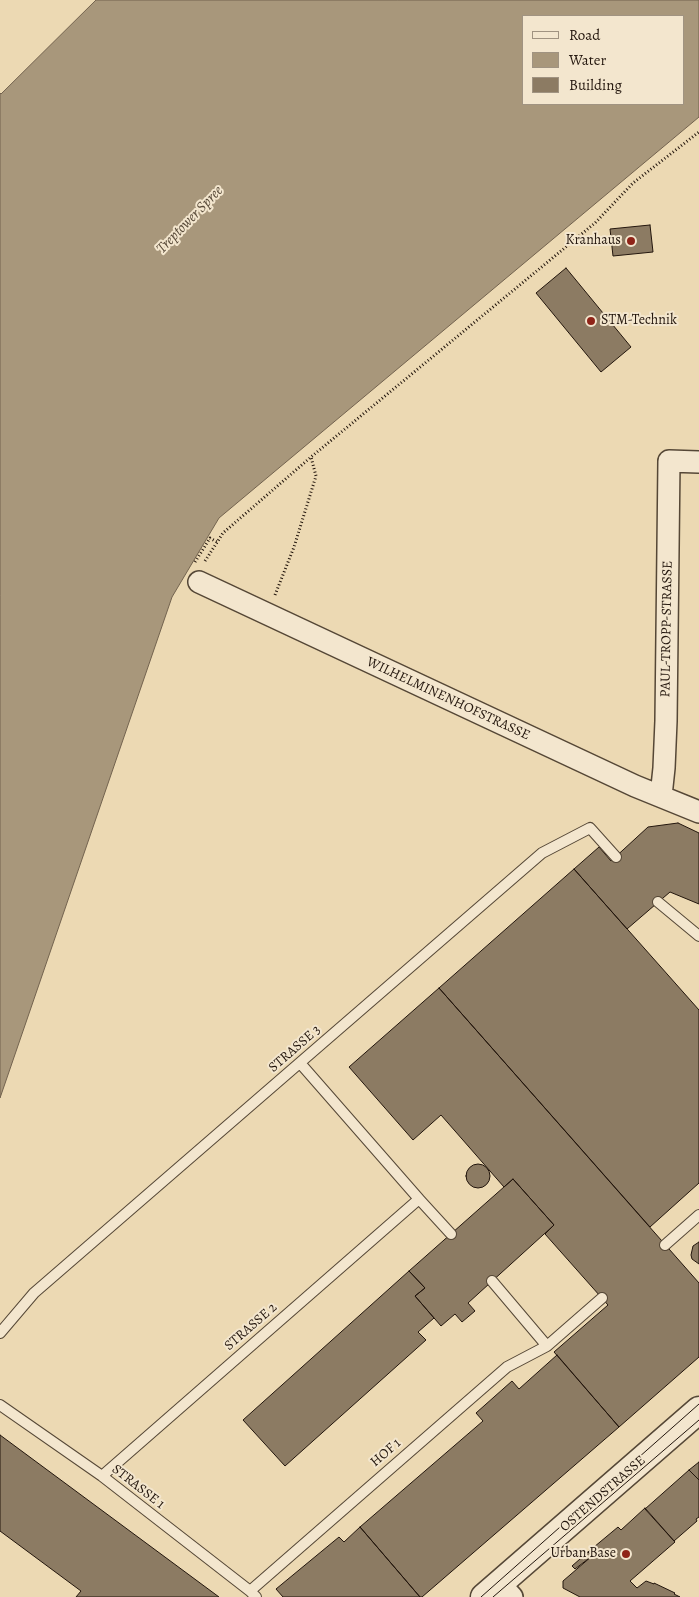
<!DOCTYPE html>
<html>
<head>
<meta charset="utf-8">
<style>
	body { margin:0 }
	#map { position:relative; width:699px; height:1597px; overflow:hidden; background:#ecd9b3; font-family:Alegreya,serif }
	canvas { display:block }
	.legend { position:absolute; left:522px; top:15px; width:162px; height:90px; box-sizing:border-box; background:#f3e6ce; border:1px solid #a09381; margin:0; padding:6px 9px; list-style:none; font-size:15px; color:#23160d }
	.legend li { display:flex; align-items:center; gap:10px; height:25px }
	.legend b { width:25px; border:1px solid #a09381 }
</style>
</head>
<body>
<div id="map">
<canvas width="699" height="1597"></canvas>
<ul class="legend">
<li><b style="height:6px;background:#f3e6ce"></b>Road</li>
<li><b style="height:14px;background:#a8977b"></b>Water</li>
<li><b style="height:14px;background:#8c7b63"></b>Building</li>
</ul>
</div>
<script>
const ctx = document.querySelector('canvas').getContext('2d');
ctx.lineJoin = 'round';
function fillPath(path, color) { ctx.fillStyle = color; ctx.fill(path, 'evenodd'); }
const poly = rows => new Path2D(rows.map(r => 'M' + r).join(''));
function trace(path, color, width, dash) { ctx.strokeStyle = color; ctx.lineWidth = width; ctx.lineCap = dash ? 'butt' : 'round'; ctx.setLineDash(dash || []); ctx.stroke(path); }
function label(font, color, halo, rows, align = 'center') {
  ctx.font = font + ' Alegreya,serif'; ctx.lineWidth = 4; ctx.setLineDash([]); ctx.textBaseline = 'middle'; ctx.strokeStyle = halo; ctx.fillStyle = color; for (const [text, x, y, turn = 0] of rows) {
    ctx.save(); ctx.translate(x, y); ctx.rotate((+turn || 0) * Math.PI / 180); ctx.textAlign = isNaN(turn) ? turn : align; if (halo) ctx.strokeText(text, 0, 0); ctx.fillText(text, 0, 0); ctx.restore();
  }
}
const water = poly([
	[96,0,699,0,699,117,219,518,172,597,0,1098,0,93,1,94,96,0],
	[683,16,683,104,523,104,523,16,683,16]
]);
fillPath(water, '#a8977b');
trace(water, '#73634f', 1);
const building = poly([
	[650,225,653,252,613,256,610,229,650,225],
	[566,268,631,347,601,372,536,293,566,268],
	[678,823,699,833,699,904,670,892,627,929,574,869,599,847,611,861,648,827,678,823],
	[574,869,699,1010,699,1183,650,1227,439,988,574,869],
	[439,988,699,1283,699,1357,619,1427,554,1352,608,1305,545,1234,554,1225,513,1179,504,1187,441,1115,413,1140,349,1067,439,988],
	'466 1176a12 12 0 1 1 24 0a12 12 0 1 1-24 0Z',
	[513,1179,554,1225,468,1303,475,1311,462,1322,455,1314,441,1326,415,1296,425,1288,409,1271,513,1179],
	[699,1242,699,1264,692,1259,691,1255,693,1246,699,1242],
	[409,1271,425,1288,415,1296,434,1318,418,1332,426,1340,285,1466,243,1420,409,1271],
	[557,1355,619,1427,422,1597,420,1597,360,1527,483,1421,476,1413,512,1381,519,1389,557,1355],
	[0,1435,219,1597,76,1597,81,1591,0,1531,0,1435],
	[699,1462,699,1480,689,1470,699,1462],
	[689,1470,699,1480,699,1517,696,1519,697,1521,674,1541,645,1509,689,1470],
	[645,1508,675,1542,630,1581,637,1588,646,1581,654,1584,654,1583,675,1593,674,1594,680,1597,580,1597,563,1588,563,1581,592,1556,588,1552,618,1527,621,1530,645,1508],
	[360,1527,420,1597,283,1597,276,1589,339,1537,344,1542,360,1527],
	[588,1552,592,1556,575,1569,572,1566,588,1552]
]);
fillPath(building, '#8c7b63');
trace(building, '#23160d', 1);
const service = poly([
	[658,902,699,936],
	[419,1199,451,1234],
	[665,1245,699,1215],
	[492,1281,547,1346],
	[0,1333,34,1293,542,853,590,828,616,857],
	[0,1405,102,1476,250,1591,256,1597],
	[102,1476,419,1199,300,1063],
	[250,1591,507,1367,547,1346,602,1298]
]);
const minor = poly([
	[199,582,635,786,699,812],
	[661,796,664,768,666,721,669,461,699,462],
	[500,1584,512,1597]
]);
const tertiary = poly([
	[484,1597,699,1410]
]);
trace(service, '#554736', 12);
trace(minor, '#554736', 24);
trace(tertiary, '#554736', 29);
trace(poly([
	[205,561,223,533,311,457,595,223,633,183,699,132],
	[195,562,210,538,217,542],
	[275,595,294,547,316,476,311,457]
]), '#23160d', 3, [1, 2.5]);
trace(service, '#f3e6ce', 10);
trace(minor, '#f3e6ce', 21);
trace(tertiary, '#f3e6ce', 26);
trace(poly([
	[481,1597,699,1404],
	[493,1597,699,1420]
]), '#23160d', 1);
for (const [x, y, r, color] of [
	[631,241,5,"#8f2418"],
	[591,321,5,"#8f2418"],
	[626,1554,5,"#8f2418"]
]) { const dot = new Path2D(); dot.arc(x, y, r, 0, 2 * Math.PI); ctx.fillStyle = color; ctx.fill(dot); trace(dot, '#f3e6ce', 2); }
label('14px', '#23160d', '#f3e6ce', [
	["Kranhaus",621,241],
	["STM-Technik",601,321,"left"],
	["Urban Base",616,1554]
], 'right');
label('14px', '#23160d', '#f3e6ce', [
	["PAUL-TROPP-STRASSE",667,629,-89],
	["WILHELMINENHOFSTRASSE",448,699,25],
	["STRASSE 3",295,1049,-41],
	["STRASSE 2",251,1327,-41],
	["HOF 1",386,1453,-41],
	["STRASSE 1",138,1487,38],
	["OSTENDSTRASSE",603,1494,-41]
]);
label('italic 15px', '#584a39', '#f3e6ce', [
	["Treptower Spree",190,220,-46]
]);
</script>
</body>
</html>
